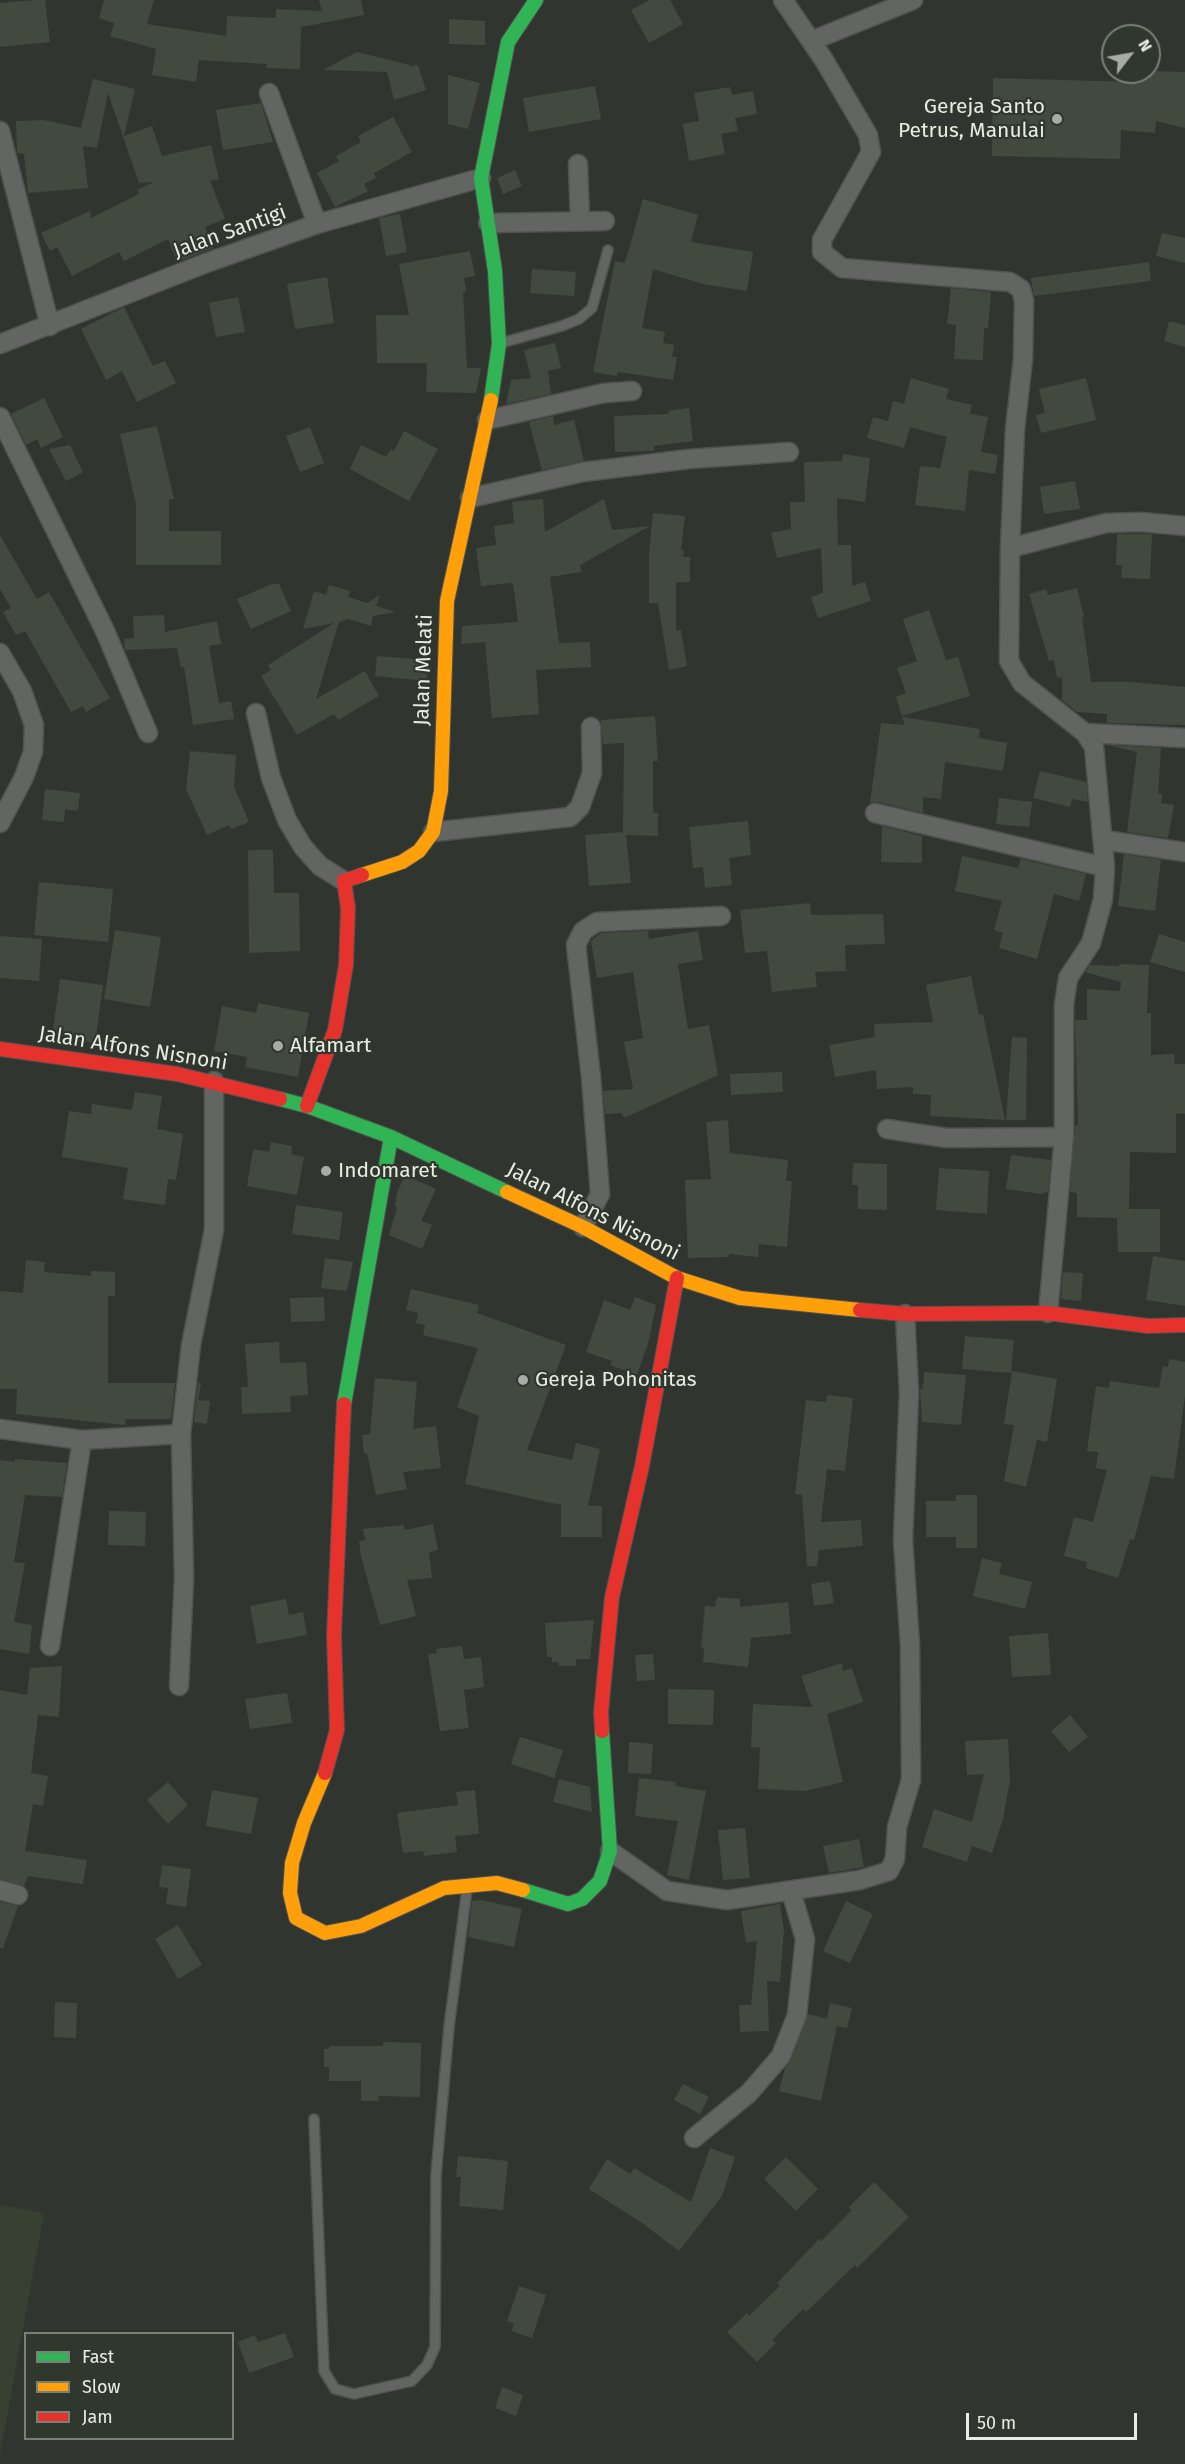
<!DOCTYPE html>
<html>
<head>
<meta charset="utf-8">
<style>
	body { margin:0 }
	#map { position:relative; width:1185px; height:2464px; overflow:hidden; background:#313530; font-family:"Fira Sans",sans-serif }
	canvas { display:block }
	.legend { position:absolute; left:24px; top:2332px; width:210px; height:108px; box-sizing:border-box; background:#30382d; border:2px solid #798077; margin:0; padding:8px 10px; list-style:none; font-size:18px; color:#e7ece5 }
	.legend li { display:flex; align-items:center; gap:12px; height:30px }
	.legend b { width:30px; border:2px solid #798077 }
	.north { position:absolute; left:1101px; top:24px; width:60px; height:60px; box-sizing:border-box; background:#30382d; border:2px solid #798077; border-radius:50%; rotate:59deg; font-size:16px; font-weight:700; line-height:24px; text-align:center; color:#e7ece5 }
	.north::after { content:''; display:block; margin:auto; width:21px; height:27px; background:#a7aca6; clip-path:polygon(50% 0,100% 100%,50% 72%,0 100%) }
	.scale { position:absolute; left:966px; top:2413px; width:171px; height:27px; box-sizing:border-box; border:3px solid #e7ece5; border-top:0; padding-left:8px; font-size:18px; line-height:21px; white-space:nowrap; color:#e7ece5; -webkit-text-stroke:4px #30382d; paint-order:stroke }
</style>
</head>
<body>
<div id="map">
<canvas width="1185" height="2464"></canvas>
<ul class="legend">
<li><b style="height:8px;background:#30b455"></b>Fast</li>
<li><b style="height:8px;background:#ff9f0a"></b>Slow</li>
<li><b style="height:8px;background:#e5322d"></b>Jam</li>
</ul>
<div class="north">N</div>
<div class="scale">50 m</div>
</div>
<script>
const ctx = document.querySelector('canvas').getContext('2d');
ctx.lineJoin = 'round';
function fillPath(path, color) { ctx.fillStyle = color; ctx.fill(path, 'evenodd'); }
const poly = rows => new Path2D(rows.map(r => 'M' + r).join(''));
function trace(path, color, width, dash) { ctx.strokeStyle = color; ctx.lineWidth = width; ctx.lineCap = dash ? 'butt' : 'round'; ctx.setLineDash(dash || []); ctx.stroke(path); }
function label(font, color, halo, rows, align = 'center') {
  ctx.font = font + ' "Fira Sans",sans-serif'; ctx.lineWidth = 4.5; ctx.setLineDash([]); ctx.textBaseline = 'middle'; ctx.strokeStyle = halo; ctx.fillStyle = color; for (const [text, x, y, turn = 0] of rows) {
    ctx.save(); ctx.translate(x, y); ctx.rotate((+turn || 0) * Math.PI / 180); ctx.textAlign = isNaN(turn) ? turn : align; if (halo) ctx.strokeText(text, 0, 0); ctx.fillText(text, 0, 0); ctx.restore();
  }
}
fillPath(poly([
	[0,2205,44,2213,0,2455]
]), '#364132');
fillPath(poly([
	[35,0,45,0,50,42,0,47,0,3],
	[104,0,154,0,147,24,226,36,227,16,276,18,276,9,322,11,319,0,361,0,364,15,301,27,300,69,266,68,267,64,199,60,196,82,152,75,156,49,110,36,114,23,99,18],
	[650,0,670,0,683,24,649,43,631,10],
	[449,19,485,21,485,45,449,44],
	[357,52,410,65,409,67,418,65,426,90,394,100,387,72,323,70],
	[1149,71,1185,72,1185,128,1156,121,1155,133,1121,130,1120,159,992,156,993,78,1134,82,1134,72],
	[448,75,480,83,468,129,448,124],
	[93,79,135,89,124,136,152,126,162,156,211,145,219,179,210,181,225,219,205,227,213,248,177,262,168,239,124,261,119,252,72,276,57,247,50,251,41,233,90,211,91,218,139,194,137,190,154,182,139,183,108,93,97,148,83,146,88,188,28,193,24,154,17,153,16,121,43,120,81,128],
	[595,86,601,119,529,132,523,98],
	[730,87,732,95,753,91,757,114,735,118,738,131,721,134,725,154,689,161,683,124,699,121,694,93],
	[261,103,273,142,223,150,216,110],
	[393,117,412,152,374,173,376,178,364,184,368,191,335,207,317,173,339,161,336,156,361,142,358,136],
	[515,170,522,186,503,194,497,178],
	[643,199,698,215,691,242,753,252,747,291,703,284,653,269,642,328,665,332,663,343,674,345,672,357,677,357,673,380,618,372,617,376,593,372,615,261,625,263],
	[400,214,407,252,386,256,379,218],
	[1162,233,1185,238,1185,263,1156,256],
	[470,251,475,276,464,278,466,291,463,292,467,368,481,368,476,393,426,392,427,363,377,363,376,315,409,315,399,264],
	[1149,262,1151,281,1034,296,1031,278],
	[532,269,576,272,574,296,530,293],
	[327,277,334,323,295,329,287,284],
	[951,288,991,292,988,328,984,328,983,360,954,359,956,325,947,324],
	[238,297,245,332,216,337,209,303],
	[124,307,153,366,165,361,176,383,137,402,122,371,106,380,81,329],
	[1169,321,1185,325,1185,347,1164,341],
	[555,343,561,368,548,371,551,394,506,404,511,380,531,378,524,350],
	[911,378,949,389,946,399,972,405,970,414,988,417,981,452,998,455,995,474,969,470,965,511,915,505,920,466,940,468,947,437,910,427,904,448,867,438,873,417,888,421,893,401,904,404],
	[1086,378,1096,420,1041,433,1036,415,1045,413,1039,389],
	[44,398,63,437,41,448,37,439,26,445,11,414],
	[689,408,693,441,654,446,654,451,615,452,614,416,669,414,668,411],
	[553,416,554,425,574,420,584,461,542,470,529,422],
	[157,426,174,499,169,499,169,531,221,531,221,565,136,565,136,504,120,434],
	[310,427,324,463,300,472,286,436],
	[404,431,438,449,409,501,350,469,361,445,386,457,391,449,394,451],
	[70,445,83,472,66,481,49,449],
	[843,454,870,458,865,502,837,498,838,545,851,545,852,586,865,582,871,601,818,618,811,597,823,593,821,548,777,558,771,533,791,529,790,502,805,502,804,462,842,461],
	[1075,481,1080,509,1044,514,1040,487],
	[543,499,545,532,604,499,612,530,650,526,580,565,581,572,550,577,559,643,590,642,591,667,536,670,539,714,492,718,485,642,461,644,462,626,518,622,513,583,481,586,476,548,496,545,494,526,514,523,512,502],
	[653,513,685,516,681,550,684,550,683,557,690,557,690,582,676,582,676,631,681,630,687,666,669,670,658,603,649,603,649,554],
	[1117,534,1152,534,1150,579,1121,578,1122,565,1116,565],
	[0,535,37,599,49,592,110,698,86,712,83,706,71,712,25,631,16,635,3,612,11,608,0,589],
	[272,584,279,584,291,611,251,629,237,599],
	[329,585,350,591,348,597,367,603,380,595,376,606,396,612,373,616,371,626,348,619,339,622,316,699,365,671,379,696,338,720,334,714,297,735,261,676,271,670,268,665,334,623,303,629,314,591,326,595],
	[1077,588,1084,617,1082,617,1091,682,1132,682,1185,687,1185,725,1107,723,1107,714,1077,712,1062,700,1062,677,1057,678,1054,660,1049,661,1029,594,1046,589,1048,595],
	[929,610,946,660,958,657,970,696,902,716,896,697,906,693,897,668,917,661,903,619],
	[164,615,165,632,217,621,221,644,209,646,219,703,231,701,234,719,193,725,184,667,181,668,177,648,125,650,124,639,134,638,133,616],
	[377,656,428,660,427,681,375,676],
	[655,716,658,761,653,761,653,813,658,813,658,836,626,835,631,883,589,886,585,835,623,832,624,743,603,744,601,720],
	[902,717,980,729,979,738,1007,743,1003,771,945,762,941,799,923,797,923,813,878,802,870,803,881,723,905,725],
	[1107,745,1161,748,1158,793,1162,794,1161,803,1174,805,1168,838,1127,832,1137,752],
	[190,751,236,755,234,787,249,822,231,829,229,825,207,835,186,789],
	[1040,771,1086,782,1088,802,1072,799,1070,807,1033,798],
	[45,789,80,793,78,811,65,809,64,822,42,820],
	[999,798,1032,802,1029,827,996,824],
	[748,821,751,855,729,858,732,885,705,888,703,867,693,868,689,827],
	[882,826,922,836,922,863,881,862],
	[248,850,273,850,274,893,299,893,300,951,249,953],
	[1124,854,1161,860,1155,911,1118,906],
	[962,856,1018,868,1021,859,1086,874,1079,901,1054,894,1037,959,999,948,1003,933,994,930,1002,901,955,891],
	[39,882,113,889,108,942,34,935],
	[810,903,811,915,883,914,885,944,845,945,846,971,815,972,817,987,772,992,767,951,745,953,740,910],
	[115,930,161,937,150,1007,104,999],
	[648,931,649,939,698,931,703,960,678,964,688,1029,709,1025,718,1075,624,1118,621,1113,605,1114,603,1091,633,1089,624,1042,643,1038,633,972,597,978,591,941,601,933],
	[1159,934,1185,942,1185,972,1150,962],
	[0,936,42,939,39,981,0,978],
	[1119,964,1149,965,1147,1013,1151,1013,1151,1055,1174,1054,1175,1064,1185,1064,1185,1114,1176,1113,1176,1153,1130,1152,1129,1209,1160,1209,1160,1252,1118,1252,1117,1218,1077,1217,1077,1193,1070,1192,1075,1125,1078,1125,1075,1020,1087,1020,1087,989,1120,991,1121,982,1085,972,1090,965,1119,966],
	[971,976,979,1015,983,1014,1005,1120,930,1116,931,1095,913,1094,913,1087,877,1089,876,1070,835,1077,829,1045,875,1037,874,1024,933,1022,926,985],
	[60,979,103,985,95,1043,52,1037],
	[258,1003,309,1013,298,1077,245,1067,247,1057,214,1051,222,1006,256,1013],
	[1012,1037,1027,1038,1026,1120,1006,1120],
	[782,1072,783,1092,731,1095,730,1074],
	[135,1092,162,1096,157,1129,183,1134,176,1180,168,1179,165,1205,123,1199,128,1168,62,1157,69,1111,91,1114,92,1104,132,1110],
	[728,1120,730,1153,788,1160,786,1181,792,1181,787,1247,759,1244,758,1257,729,1254,729,1257,688,1258,685,1180,711,1179,706,1122],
	[271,1142,292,1146,291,1154,304,1157,297,1195,247,1186,253,1149,269,1152],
	[1011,1155,1051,1160,1048,1192,1041,1194,1006,1189],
	[853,1163,887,1164,887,1210,858,1209,858,1185,852,1185],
	[939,1168,989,1171,987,1214,936,1210],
	[405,1175,436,1189,421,1221,432,1225,422,1249,389,1235,397,1208,395,1206,397,1192],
	[296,1205,343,1212,339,1240,292,1234],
	[1153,1256,1185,1261,1185,1306,1146,1300],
	[325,1258,353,1262,347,1291,321,1288],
	[26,1260,45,1262,44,1272,91,1276,91,1271,115,1272,115,1296,108,1296,108,1383,175,1383,171,1419,125,1419,125,1425,16,1414,17,1389,0,1389,0,1291,23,1293],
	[1063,1272,1083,1273,1081,1301,1061,1299],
	[411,1289,479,1305,477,1313,566,1345,527,1450,572,1460,576,1443,600,1449,588,1506,602,1506,602,1537,561,1537,561,1505,465,1484,479,1416,457,1407,478,1348,423,1335,425,1325,416,1323,418,1313,406,1310],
	[324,1297,325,1321,291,1322,290,1298],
	[635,1297,656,1305,649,1340,637,1375,610,1365,612,1361,586,1352,604,1300,630,1310],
	[965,1336,1014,1340,1011,1373,962,1369],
	[279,1342,280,1363,306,1362,308,1395,290,1396,291,1412,242,1414,241,1387,248,1387,245,1344],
	[1169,1359,1185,1362,1185,1395,1174,1479,1151,1476,1134,1540,1130,1539,1118,1578,1086,1568,1087,1562,1064,1556,1074,1517,1093,1522,1107,1470,1096,1468,1098,1452,1087,1451,1096,1386,1109,1388,1110,1381,1159,1388,1163,1366,1168,1367],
	[1012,1371,1057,1379,1047,1442,1037,1440,1026,1487,1004,1481,1014,1425,1004,1424],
	[924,1372,966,1375,961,1425,922,1422,920,1389,923,1389],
	[375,1378,417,1382,413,1429,436,1426,441,1468,403,1472,407,1489,376,1495,367,1453,364,1454,362,1435,370,1434],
	[198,1383,201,1383,198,1400,210,1401,207,1424,194,1422],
	[827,1395,853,1398,845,1471,827,1469,821,1522,861,1520,863,1546,819,1550,817,1566,807,1566,802,1495,795,1494,806,1400,826,1402],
	[15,1459,67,1463,62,1497,25,1495,14,1562,25,1563,14,1622,32,1625,29,1654,0,1649,0,1460,15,1462],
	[956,1495,977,1495,977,1548,956,1548,956,1537,926,1537,926,1501,956,1501],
	[109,1511,146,1512,145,1546,108,1545],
	[433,1524,438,1550,429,1552,432,1578,407,1580,416,1616,380,1625,361,1556,359,1541,365,1540,363,1529,404,1525,405,1530],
	[982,1558,1002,1563,999,1574,1032,1582,1025,1609,973,1596],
	[830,1581,834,1603,814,1606,811,1584],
	[717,1597,740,1599,740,1607,788,1602,791,1634,751,1638,748,1667,703,1662,704,1648,701,1647,705,1606,715,1607],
	[286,1599,289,1615,303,1612,307,1635,257,1644,250,1606],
	[594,1620,590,1659,576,1659,576,1666,559,1666,559,1662,552,1662,552,1657,547,1657,545,1623],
	[1048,1633,1051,1675,1012,1677,1009,1636],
	[462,1646,464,1659,481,1657,484,1687,464,1690,469,1728,440,1731,428,1654,437,1653,436,1649],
	[653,1654,655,1680,637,1681,635,1655],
	[842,1663,843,1671,852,1668,863,1702,827,1714,843,1782,805,1791,758,1789,760,1748,751,1747,753,1704,812,1707,801,1676],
	[62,1666,59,1717,38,1715,31,1773,48,1776,43,1806,33,1804,25,1851,87,1860,83,1884,28,1876,24,1886,0,1879,0,1690,27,1695,30,1668],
	[668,1689,714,1690,713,1725,668,1724],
	[287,1693,292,1723,250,1729,245,1699],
	[1070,1715,1088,1737,1069,1752,1051,1731],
	[520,1737,563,1750,554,1778,511,1764],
	[1008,1739,1010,1780,1003,1819,992,1853,972,1846,967,1862,922,1847,934,1809,972,1822,984,1774,967,1775,965,1741],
	[629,1742,653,1744,651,1774,628,1773],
	[639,1778,676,1782,675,1786,706,1791,689,1880,667,1875,678,1821,635,1816],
	[559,1779,590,1787,592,1812,553,1802],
	[168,1782,188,1805,168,1824,147,1800],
	[212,1790,258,1798,251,1834,206,1826],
	[475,1790,479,1834,455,1836,457,1852,424,1856,423,1851,403,1853,397,1813,458,1805,456,1792],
	[745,1828,750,1878,723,1880,718,1830],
	[859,1839,864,1867,829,1873,823,1846],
	[162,1865,191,1869,186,1907,166,1904,168,1888,159,1887],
	[481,1900,522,1909,514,1947,468,1937,472,1901],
	[846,1901,873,1914,850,1963,823,1951],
	[0,1902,18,1906,3,1948,0,1948],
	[780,1904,784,1930,780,1982,767,1981,769,2031,740,2032,739,2005,751,2005,757,1941,746,1943,741,1911],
	[178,1925,202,1965,178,1979,155,1939],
	[55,2002,77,2003,76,2038,54,2037],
	[830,2003,852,2008,847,2028,837,2026,821,2101,779,2091,785,2068,791,2060,808,2014,827,2019],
	[383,2042,421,2043,420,2097,379,2096,379,2101,361,2101,361,2081,329,2081,329,2067,324,2067,324,2049,329,2049,329,2046,383,2046],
	[683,2084,709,2097,700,2114,674,2100],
	[710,2148,735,2157,722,2196,679,2251,642,2223,589,2189,607,2159,630,2174,634,2168,691,2202],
	[458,2156,508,2161,503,2210,459,2206,461,2177,456,2177],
	[786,2157,818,2189,796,2211,764,2179],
	[874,2182,909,2217,857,2268,855,2265,806,2312,803,2309,772,2340,776,2343,757,2362,727,2332,747,2313,749,2316,780,2286,777,2283,819,2239,821,2241,852,2210,849,2207],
	[519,2286,546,2295,532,2338,511,2331,514,2324,507,2321],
	[285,2333,294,2357,249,2373,238,2342,255,2335,258,2342],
	[502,2387,523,2395,516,2416,495,2408]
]), '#424a3f');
const lane = poly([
	[501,343,562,326,579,319,592,308,608,250],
	[314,2119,324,2371,335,2389,354,2394,412,2381,427,2365,435,2347,436,2175,449,2027,467,1889]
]);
const street = poly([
	[783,0,824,60,868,135,871,152,822,240,822,252,842,268,1010,282,1021,289,1024,301,1023,359,1015,429,1010,548,1009,661,1022,683,1085,733,1094,747,1105,867],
	[811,41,913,0],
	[269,93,317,224],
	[0,131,50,326],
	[578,164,580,221],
	[488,223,605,221],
	[0,344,206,263,317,224,481,178],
	[0,417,105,631,148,733],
	[487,420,604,393,632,391],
	[470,498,583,472,689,459,789,452],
	[1010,548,1106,523,1141,522,1185,526],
	[0,653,22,691,34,725,33,752,24,777,0,823],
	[256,713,271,778,287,820,303,847,320,866,344,881],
	[1085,733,1185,738],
	[875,813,1105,867,1103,899,1091,943,1068,978,1064,1005,1064,1137,1048,1313],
	[433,832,570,817,580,807,592,773,591,727],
	[1104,840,1185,852],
	[887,1129,947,1138,1064,1137],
	[583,1227,600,1194,591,1077,576,945,583,931,597,922,721,916],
	[0,1429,82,1440,181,1434,191,1345,214,1230,214,1081],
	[50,1646,82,1440],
	[179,1686,184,1578,181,1434],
	[610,1851,667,1891,727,1900,860,1880,889,1871,895,1859,897,1827,911,1780,910,1646,903,1539,909,1393,905,1314],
	[0,1890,18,1895],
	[694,2138,749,2093,781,2056,797,2015,805,1939,791,1891]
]);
const fast = poly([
	[491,400,499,344,495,271,481,178,508,42,536,0],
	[280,1099,307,1106,391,1137,507,1192],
	[344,1404,391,1137],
	[523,1890,568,1904,582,1899,600,1881,610,1851,602,1731]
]);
const slow = poly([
	[362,875,402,862,419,851,433,832,441,791,447,601,491,400],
	[507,1192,583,1227,677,1278,740,1298,860,1310],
	[325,1773,304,1823,292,1863,290,1893,296,1918,325,1933,361,1926,444,1888,497,1883,523,1890]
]);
const jam = poly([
	[0,1049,177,1074,280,1099],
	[307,1106,335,1030,346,965,348,908,344,881,362,875],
	[860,1310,905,1314,1048,1313,1148,1326,1185,1325],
	[602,1731,601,1712,612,1597,642,1466,677,1278],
	[325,1773,337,1730,334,1635,344,1404]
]);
trace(lane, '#4f524e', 12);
trace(street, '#4f524e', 21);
trace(fast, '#4f524e', 16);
trace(slow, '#4f524e', 16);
trace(jam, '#4f524e', 16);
trace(lane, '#626561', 9);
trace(street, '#626561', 18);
trace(fast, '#30b455', 14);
trace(slow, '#ff9f0a', 14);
trace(jam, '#e5322d', 14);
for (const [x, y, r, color] of [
	[1057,119,6,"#a7aca6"],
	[278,1046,6,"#a7aca6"],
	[326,1171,6,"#a7aca6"],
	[523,1380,6,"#a7aca6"]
]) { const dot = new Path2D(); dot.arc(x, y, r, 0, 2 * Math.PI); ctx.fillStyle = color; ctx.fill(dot); trace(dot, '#30382d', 2); }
label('21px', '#e7ece5', '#30382d', [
	["Gereja Santo",1045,107,"right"],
	["Petrus, Manulai",1045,131,"right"],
	["Alfamart",290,1046],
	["Indomaret",338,1171],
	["Gereja Pohonitas",535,1380]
], 'left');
label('21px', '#e7ece5', '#30382d', [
	["Jalan Santigi",230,232,-20],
	["Jalan Melati",424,670,-88],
	["Jalan Alfons Nisnoni",133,1049,9],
	["Jalan Alfons Nisnoni",593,1212,27]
]);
</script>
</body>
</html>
